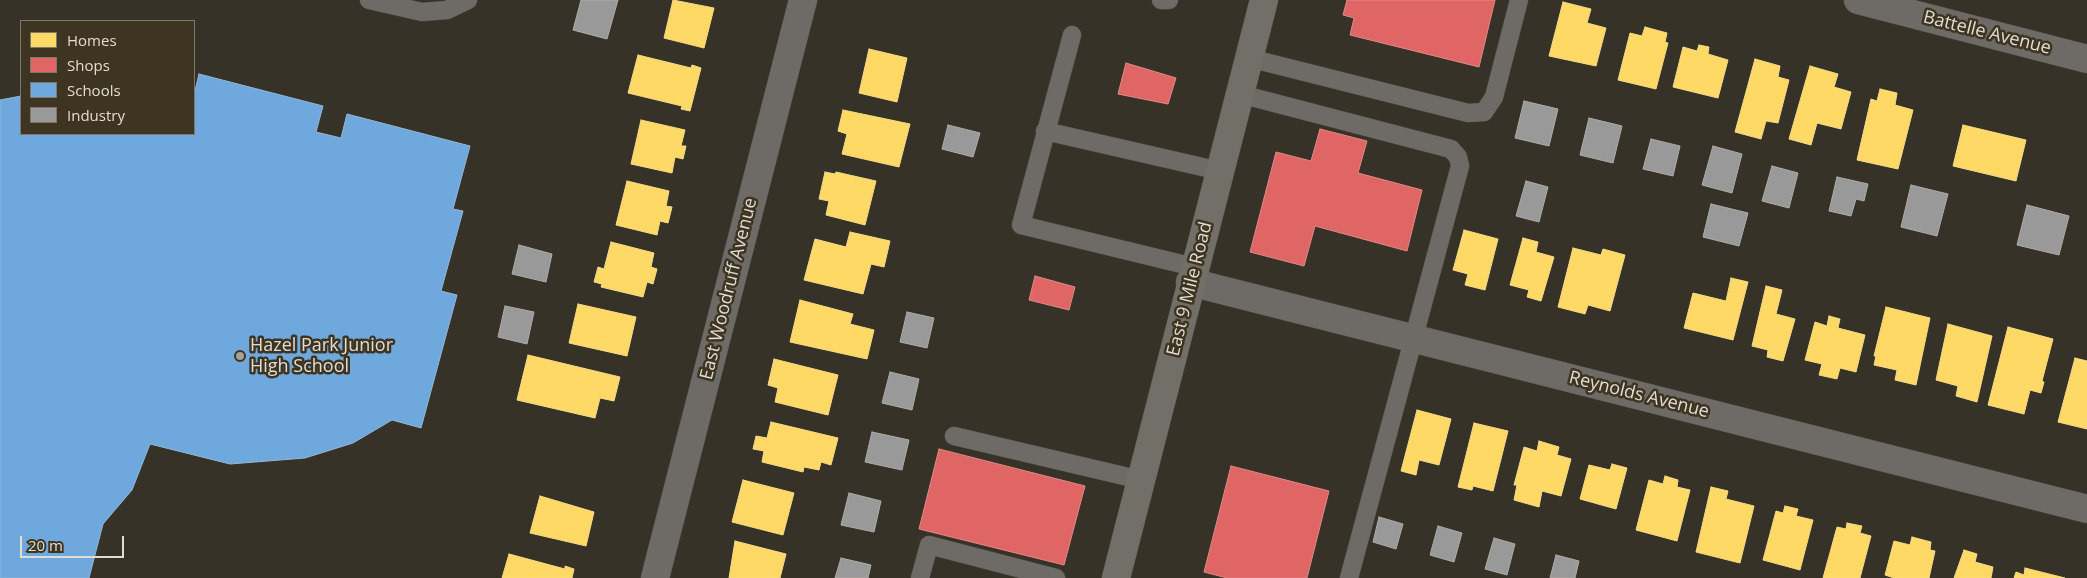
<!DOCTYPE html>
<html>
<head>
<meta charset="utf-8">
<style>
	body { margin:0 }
	#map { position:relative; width:2087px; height:578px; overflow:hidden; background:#373228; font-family:"Open Sans",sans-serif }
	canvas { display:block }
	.legend { position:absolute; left:20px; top:20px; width:175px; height:115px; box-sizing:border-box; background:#3d3422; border:1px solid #7f7768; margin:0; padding:6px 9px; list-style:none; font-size:15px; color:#e2dcd2 }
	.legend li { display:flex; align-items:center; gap:10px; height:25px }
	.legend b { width:25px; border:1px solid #7f7768 }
	.scale { position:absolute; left:20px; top:536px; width:104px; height:22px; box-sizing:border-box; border:2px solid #e2dcd2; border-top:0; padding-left:6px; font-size:15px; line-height:18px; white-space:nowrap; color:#e2dcd2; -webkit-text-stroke:4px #3d3422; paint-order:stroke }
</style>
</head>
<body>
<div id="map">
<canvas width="2087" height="578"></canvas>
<ul class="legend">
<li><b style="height:14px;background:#ffd966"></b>Homes</li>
<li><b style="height:14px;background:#e06666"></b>Shops</li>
<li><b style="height:14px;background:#6fa8dc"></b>Schools</li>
<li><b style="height:14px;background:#999"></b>Industry</li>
</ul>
<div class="scale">20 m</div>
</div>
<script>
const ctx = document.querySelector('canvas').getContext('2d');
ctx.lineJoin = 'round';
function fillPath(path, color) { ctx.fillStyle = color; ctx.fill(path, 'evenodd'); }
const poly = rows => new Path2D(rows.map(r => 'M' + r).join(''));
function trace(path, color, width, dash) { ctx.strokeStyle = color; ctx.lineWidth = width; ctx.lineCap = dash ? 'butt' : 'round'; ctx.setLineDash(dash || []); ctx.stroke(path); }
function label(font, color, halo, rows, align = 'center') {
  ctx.font = font + ' "Open Sans",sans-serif'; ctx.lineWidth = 5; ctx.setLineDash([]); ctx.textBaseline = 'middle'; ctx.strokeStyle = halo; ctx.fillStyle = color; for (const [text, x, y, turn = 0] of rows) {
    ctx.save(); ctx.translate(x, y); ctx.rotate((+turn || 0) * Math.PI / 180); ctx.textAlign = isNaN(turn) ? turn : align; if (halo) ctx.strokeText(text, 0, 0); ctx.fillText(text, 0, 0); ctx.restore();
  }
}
const homes = poly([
	[673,0,714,8,704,48,664,38,673,0],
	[1563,2,1591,9,1587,23,1606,28,1596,66,1549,56,1563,2],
	[1645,27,1667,33,1665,42,1668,43,1656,89,1618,80,1630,33,1642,36,1645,27],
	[1699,45,1709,47,1708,54,1728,60,1718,98,1673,87,1683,47,1697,51,1699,45],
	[869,49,907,58,897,102,859,93,869,49],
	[638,55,691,68,692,65,701,68,690,111,681,109,682,106,628,93,638,55],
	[1755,59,1780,66,1778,77,1789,80,1778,123,1766,121,1761,139,1735,132,1755,59],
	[1810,66,1838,74,1834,87,1851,92,1841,129,1817,123,1811,145,1789,139,1810,66],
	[1880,89,1897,93,1895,105,1913,110,1898,169,1857,160,1871,99,1877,101,1880,89],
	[843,110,910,124,899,167,842,154,847,134,838,131,843,110],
	[641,120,685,130,681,146,686,146,683,159,675,157,672,173,631,164,641,120],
	[1963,125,2026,140,2016,181,1953,166,1963,125],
	[825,172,835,174,836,172,876,181,865,225,826,215,829,201,819,199,825,172],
	[627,181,669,191,666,206,672,207,668,223,660,221,657,235,616,225,627,181],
	[1464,230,1498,239,1485,290,1465,285,1468,274,1453,270,1464,230],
	[850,232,890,241,884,267,871,264,863,294,804,280,815,239,846,247,850,232],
	[1523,238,1538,242,1536,252,1554,257,1541,301,1527,297,1529,290,1510,285,1523,238],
	[611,242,654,253,651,267,657,269,653,284,647,282,643,297,601,287,602,284,594,282,598,267,604,269,611,242],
	[1573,248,1601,255,1603,249,1625,255,1610,311,1588,305,1585,314,1558,307,1573,248],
	[1731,278,1748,282,1733,340,1684,328,1693,293,1726,301,1731,278],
	[1766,286,1782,290,1776,314,1795,319,1783,361,1767,357,1768,350,1752,346,1766,286],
	[800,300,853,314,850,324,874,330,867,359,790,342,800,300],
	[578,304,636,317,627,356,569,343,578,304],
	[1886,307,1930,318,1916,385,1895,380,1897,370,1874,365,1876,356,1874,356,1886,307],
	[1829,316,1840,319,1838,328,1865,335,1856,372,1840,368,1837,379,1819,375,1822,364,1805,360,1815,322,1827,326,1829,316],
	[1948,324,1992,336,1977,402,1956,396,1958,386,1936,380,1948,324],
	[2008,327,2053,339,2042,381,2044,382,2041,393,2030,390,2024,414,1988,405,2008,327],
	[528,355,620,377,614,401,600,398,595,418,517,400,528,355],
	[2075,358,2087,361,2087,429,2058,422,2075,358],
	[774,359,838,375,828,415,775,402,778,388,768,385,774,359],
	[1417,410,1451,419,1439,465,1419,460,1416,475,1401,471,1417,410],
	[771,422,838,438,831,465,821,462,819,470,804,467,803,472,762,462,764,451,753,449,756,436,767,438,771,422],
	[1474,423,1508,431,1493,491,1473,486,1472,490,1458,487,1474,423],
	[1539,441,1559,447,1557,455,1571,459,1561,496,1542,491,1539,507,1514,500,1517,485,1514,485,1524,447,1537,451,1539,441],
	[1612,464,1627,468,1616,509,1580,499,1589,465,1610,470,1612,464],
	[1665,476,1678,480,1677,487,1690,490,1677,541,1636,530,1649,480,1663,484,1665,476],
	[743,480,794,493,783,535,732,522,743,480],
	[1711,487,1728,491,1726,499,1754,506,1740,563,1696,552,1711,487],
	[540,496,594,512,586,546,530,533,540,496],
	[1785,506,1798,509,1796,516,1813,520,1800,570,1763,560,1776,511,1783,513,1785,506],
	[1847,523,1862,526,1860,533,1871,536,1860,578,1823,578,1837,527,1846,529,1847,523],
	[1912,537,1931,542,1930,550,1935,551,1929,578,1894,578,1885,575,1894,541,1910,545,1912,537],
	[735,541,786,554,780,578,729,578,735,541],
	[1964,550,1977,554,1975,562,1993,567,1991,578,1954,578,1964,550],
	[509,554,565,569,565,566,574,569,572,578,502,578,509,554],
	[2025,568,2065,578,2014,578,2016,572,2024,575,2025,568]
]);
fillPath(homes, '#ffd966');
trace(homes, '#f6da86', 1);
const shops = poly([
	[1347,0,1495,0,1479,67,1350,35,1354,18,1343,15,1347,0],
	[1126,63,1176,78,1168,104,1118,94,1126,63],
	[1320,129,1367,141,1358,173,1422,190,1407,251,1315,226,1304,266,1250,252,1276,152,1311,161,1320,129],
	[1035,276,1075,287,1069,310,1029,300,1035,276],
	[939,449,1085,486,1064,565,919,529,939,449],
	[1231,466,1329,491,1307,578,1227,578,1204,572,1231,466]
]);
fillPath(shops, '#e06666');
trace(shops, '#e18986', 1);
const schools = poly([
	[199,74,323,106,316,132,341,138,347,114,470,146,453,209,463,211,441,291,457,295,421,428,392,420,353,443,305,458,230,464,150,444,132,490,103,524,89,578,0,578,0,100,21,96,21,134,194,134,194,95,199,74]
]);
fillPath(schools, '#6fa8dc');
trace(schools, '#92b8d9', 1);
const industry = poly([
	[581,0,618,0,607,39,573,30,581,0],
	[1524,101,1558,109,1549,146,1515,138,1524,101],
	[1589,118,1622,126,1613,163,1580,155,1589,118],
	[948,125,980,133,973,157,942,149,948,125],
	[1651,139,1680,146,1673,176,1643,169,1651,139],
	[1713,146,1742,154,1732,193,1702,185,1713,146],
	[1772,166,1798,173,1789,208,1762,201,1772,166],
	[1837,177,1868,184,1864,201,1856,199,1851,216,1829,211,1837,177],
	[1526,181,1548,187,1539,222,1516,216,1526,181],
	[1911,185,1948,194,1937,236,1901,227,1911,185],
	[1711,204,1748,213,1739,246,1703,237,1711,204],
	[2027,205,2069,216,2059,255,2017,245,2027,205],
	[519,245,552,254,546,282,512,274,519,245],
	[505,306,534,312,527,344,498,337,505,306],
	[907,312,934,318,927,348,900,342,907,312],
	[890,372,919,379,912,410,882,403,890,372],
	[872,432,909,440,902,470,865,462,872,432],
	[849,493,881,501,874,532,841,525,849,493],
	[1379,517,1403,524,1396,549,1373,542,1379,517],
	[1438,526,1462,533,1454,562,1430,555,1438,526],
	[1494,538,1515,544,1507,575,1485,569,1494,538],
	[1556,555,1579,561,1575,578,1550,578,1556,555],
	[841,558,871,565,868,578,835,578,841,558]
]);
fillPath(industry, '#999');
trace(industry, '#afadaa', 1);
const lane = poly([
	[369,0,422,12,447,10,468,0],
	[1161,0,1169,0],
	[1072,35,1021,225,1194,267],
	[1249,58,1468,113,1484,112,1494,97,1519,0],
	[1240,94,1451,149,1458,157,1460,166,1349,578],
	[1045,131,1220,171],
	[954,436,1141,480],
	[920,578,929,545,1056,578]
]);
const street = poly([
	[1858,0,2087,59],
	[1190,282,2087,509],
	[655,578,803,0]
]);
const secondary = poly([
	[1116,578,1264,0]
]);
trace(lane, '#545048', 19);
trace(street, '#545048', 29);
trace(secondary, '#545048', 29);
trace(lane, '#6e6b67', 18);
trace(street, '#6e6b67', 28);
trace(secondary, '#726e68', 28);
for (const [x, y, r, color] of [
	[240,356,5,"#a6a096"]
]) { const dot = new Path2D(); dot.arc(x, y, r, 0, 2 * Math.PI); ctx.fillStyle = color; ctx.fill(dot); trace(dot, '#3d3422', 2); }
label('18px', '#e2dcd2', '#3d3422', [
	["Battelle Avenue",1987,33,14],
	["East Woodruff Avenue",729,289,-76],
	["East 9 Mile Road",1190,289,-76],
	["Reynolds Avenue",1639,395,14]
]);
label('18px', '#e2dcd2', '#3d3422', [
	["Hazel Park Junior",250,346],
	["High School",250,367]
], 'left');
</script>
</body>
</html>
